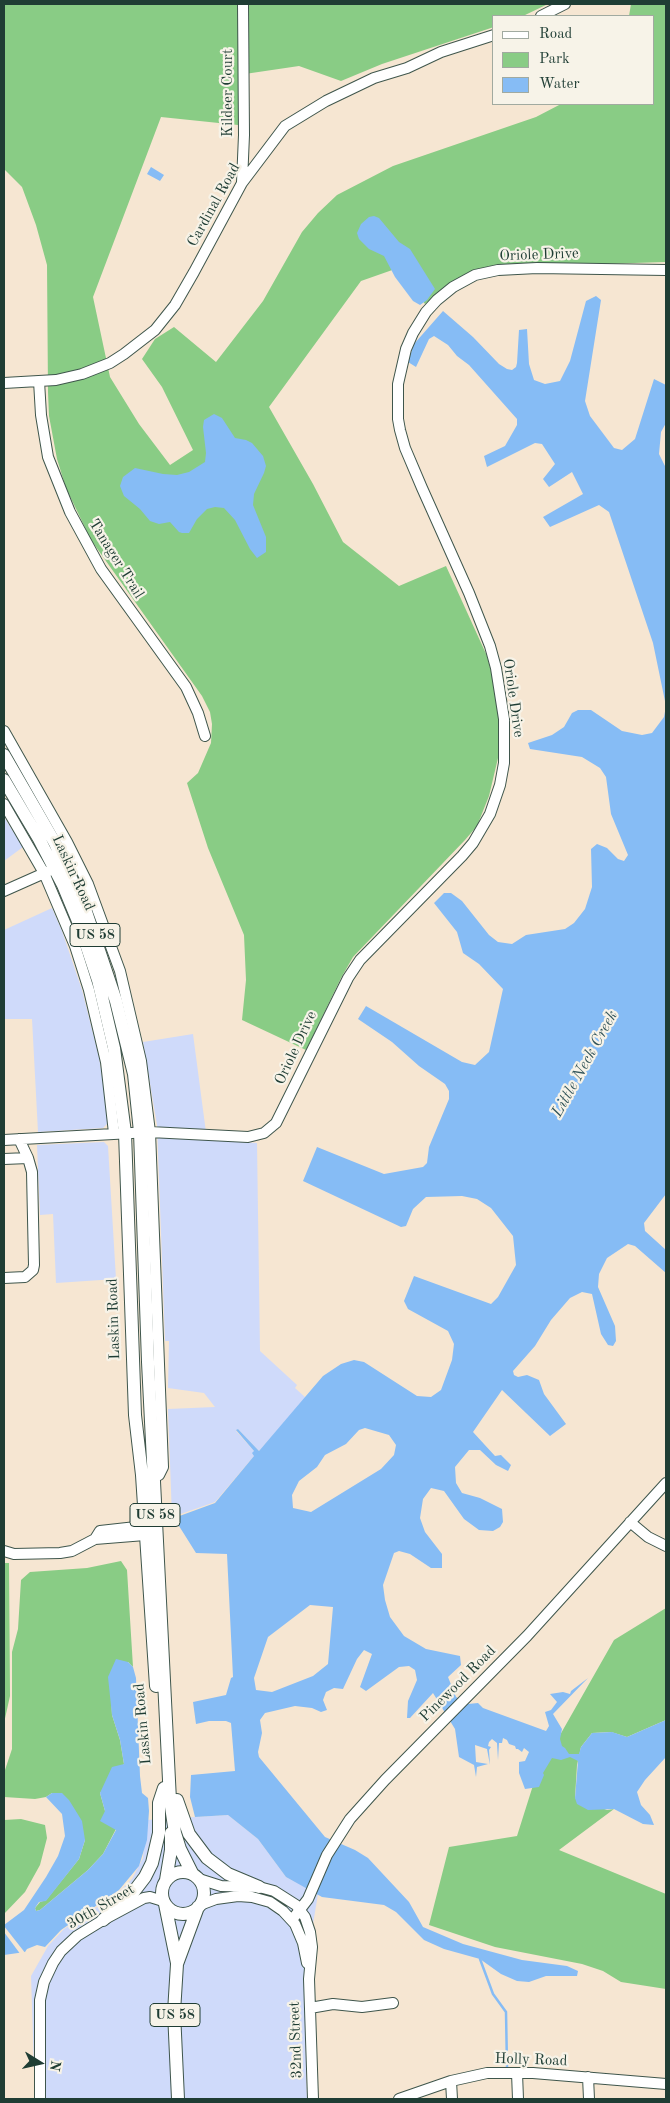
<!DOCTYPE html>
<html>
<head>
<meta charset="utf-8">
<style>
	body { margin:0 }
	#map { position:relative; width:670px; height:2103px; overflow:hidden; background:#f6e6d2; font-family:"Old Standard TT",serif }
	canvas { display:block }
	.frame { position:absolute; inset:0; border:5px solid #1f3d34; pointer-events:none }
	.legend { position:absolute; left:492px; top:15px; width:162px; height:90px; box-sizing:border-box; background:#f7f3e8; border:1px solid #a1aaa0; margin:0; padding:6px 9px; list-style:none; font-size:15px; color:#1f3d34 }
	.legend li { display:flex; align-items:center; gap:10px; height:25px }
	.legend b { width:25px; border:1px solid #a1aaa0 }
	.north { position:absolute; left:15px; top:2038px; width:50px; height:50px; -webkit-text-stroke:4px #f7f3e8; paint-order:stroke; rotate:100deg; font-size:14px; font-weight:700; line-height:20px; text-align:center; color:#1f3d34 }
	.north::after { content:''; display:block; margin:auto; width:18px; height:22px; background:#1f3d34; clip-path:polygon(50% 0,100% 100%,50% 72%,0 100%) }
</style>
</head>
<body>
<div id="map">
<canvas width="670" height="2103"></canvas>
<div class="frame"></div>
<ul class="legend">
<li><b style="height:6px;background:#fff"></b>Road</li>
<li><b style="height:14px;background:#89cc85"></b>Park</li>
<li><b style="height:14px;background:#86bcf5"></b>Water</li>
</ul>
<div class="north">N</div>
</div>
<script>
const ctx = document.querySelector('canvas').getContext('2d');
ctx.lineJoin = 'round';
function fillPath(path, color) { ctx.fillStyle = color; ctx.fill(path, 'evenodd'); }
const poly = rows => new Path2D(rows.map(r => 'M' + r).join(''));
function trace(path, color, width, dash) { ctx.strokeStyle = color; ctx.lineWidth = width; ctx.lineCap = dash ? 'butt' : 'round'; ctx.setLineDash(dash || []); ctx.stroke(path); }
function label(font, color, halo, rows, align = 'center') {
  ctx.font = font + ' "Old Standard TT",serif'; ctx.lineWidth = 4.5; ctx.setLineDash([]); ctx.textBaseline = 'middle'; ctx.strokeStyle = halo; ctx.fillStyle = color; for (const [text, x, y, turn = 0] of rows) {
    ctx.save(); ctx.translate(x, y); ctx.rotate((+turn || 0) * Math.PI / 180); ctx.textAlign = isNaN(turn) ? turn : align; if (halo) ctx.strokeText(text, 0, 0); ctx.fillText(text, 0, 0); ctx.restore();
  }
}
fillPath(poly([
	[4,817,23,847,4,861],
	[52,908,62,931,82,990,99,1057,109,1122,103,1128,38,1132,32,1019,4,1019,4,930],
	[193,1034,207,1140,257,1143,260,1351,297,1385,295,1388,306,1398,259,1451,238,1429,236,1431,254,1451,254,1456,215,1502,172,1517,168,1409,215,1407,204,1393,168,1388,169,1341,165,1341,157,1125,143,1042],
	[104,1142,108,1146,116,1279,56,1283,53,1214,40,1215,37,1145],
	[228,1815,258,1839,286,1877,318,1894,304,1978,307,2099,35,2099,31,1976,48,1946,64,1929,118,1893,132,1879,143,1858,146,1820]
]), '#cfdafa');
fillPath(poly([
	[4,4,548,4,523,16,494,16,494,27,382,64,341,81,299,66,238,75,238,125,161,117,93,297,110,377,139,424,170,465,193,450,162,387,142,359,155,339,174,327,216,362,263,301,302,232,318,213,337,195,393,166,536,117,561,104,654,104,654,16,629,16,631,4,666,4,666,262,538,266,448,286,425,304,398,268,361,281,269,407,313,484,343,542,399,586,446,566,487,656,497,694,499,722,498,758,489,796,477,826,465,840,353,957,341,978,306,1050,242,1020,246,980,244,935,208,848,187,783,198,773,211,743,212,724,210,712,202,696,91,540,66,488,57,459,49,416,48,392,47,265,36,225,22,187,4,169],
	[121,1561,127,1570,133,1667,128,1662,111,1696,112,1715,120,1740,124,1764,100,1793,105,1811,116,1829,103,1854,88,1870,40,1910,36,1911,35,1908,40,1902,46,1900,79,1859,85,1840,52,1793,46,1797,35,1799,4,1797,4,1773,12,1749,12,1652,18,1629,21,1580,30,1572,87,1568],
	[4,1563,9,1563,10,1696,4,1723],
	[666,1608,666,1720,627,1737,611,1732,592,1733,581,1747,577,1765,575,1798,607,1810,614,1809,559,1850,666,1894,666,1989,621,1982,603,1971,582,1964,495,1947,429,1925,449,1847,517,1836,535,1779,614,1640],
	[21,1819,45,1825,47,1838,40,1865,25,1892,4,1914,4,1820]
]), '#89cc85');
fillPath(poly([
	[151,167,164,175,160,181,147,174],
	[374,216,379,218,399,242,410,249,435,289,427,300,420,305,413,301,395,277,384,256,369,249,359,239,357,233,361,224,369,217],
	[596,296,601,300,585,401,590,416,614,448,622,450,635,439,654,379,666,385,666,423,661,432,659,454,666,468,666,1194,644,1223,645,1231,666,1250,666,1273,635,1246,628,1244,607,1258,599,1274,598,1287,615,1326,616,1341,613,1346,608,1345,601,1334,592,1294,582,1292,570,1298,551,1320,535,1346,513,1371,514,1375,518,1377,527,1375,539,1380,544,1394,566,1424,550,1436,502,1390,473,1432,495,1456,501,1455,511,1465,508,1471,496,1465,480,1450,469,1450,455,1467,456,1483,462,1493,480,1498,502,1509,503,1522,500,1527,493,1531,479,1530,464,1519,444,1491,431,1488,423,1499,420,1518,425,1532,442,1554,442,1568,431,1568,410,1554,399,1551,394,1553,383,1585,385,1600,390,1617,404,1636,426,1649,460,1656,461,1665,448,1677,456,1697,468,1704,478,1703,483,1708,546,1731,549,1726,545,1712,551,1710,557,1702,550,1694,563,1692,570,1694,571,1691,588,1678,553,1714,562,1729,560,1739,562,1746,565,1748,569,1754,579,1754,581,1747,592,1733,612,1732,627,1737,666,1720,666,1757,645,1780,637,1792,641,1805,650,1815,654,1825,643,1824,614,1809,588,1810,577,1804,575,1798,578,1761,570,1757,561,1760,552,1758,543,1773,544,1775,539,1787,525,1789,519,1773,519,1762,525,1761,529,1752,524,1748,522,1752,518,1749,516,1749,515,1746,509,1744,507,1740,503,1738,502,1743,499,1743,498,1760,497,1743,492,1739,489,1742,488,1746,491,1747,489,1750,490,1765,487,1749,475,1745,476,1762,488,1764,477,1767,476,1777,474,1765,459,1757,455,1729,433,1693,410,1718,407,1718,408,1701,417,1680,415,1670,409,1666,399,1667,366,1691,360,1687,372,1654,364,1650,357,1659,343,1689,334,1688,326,1692,323,1700,327,1710,321,1712,312,1708,295,1706,265,1713,260,1720,262,1733,258,1752,259,1757,325,1837,355,1850,368,1858,409,1902,423,1927,463,1944,522,1960,567,1966,578,1971,577,1976,546,1976,529,1982,517,1981,501,1974,480,1959,444,1949,424,1940,396,1912,384,1905,322,1897,286,1877,258,1839,228,1815,195,1817,190,1797,191,1775,235,1771,231,1723,226,1721,209,1721,196,1724,193,1702,226,1695,231,1678,233,1677,227,1554,196,1553,174,1518,215,1503,254,1456,252,1453,254,1451,236,1430,238,1429,259,1451,323,1376,341,1364,354,1360,364,1362,417,1396,431,1397,441,1390,452,1360,454,1344,448,1331,408,1309,404,1301,414,1276,491,1304,498,1297,516,1265,513,1236,491,1208,477,1199,462,1196,426,1197,413,1209,406,1226,401,1227,303,1181,317,1147,384,1174,423,1167,427,1163,429,1147,449,1099,449,1091,445,1084,419,1066,392,1042,358,1019,366,1006,462,1062,475,1065,489,1052,503,989,479,964,463,953,457,932,434,903,444,893,451,893,462,901,489,935,498,942,512,944,526,935,565,929,574,923,585,909,592,887,591,849,597,844,607,848,618,859,624,861,628,855,611,814,606,777,600,768,582,757,530,749,528,743,552,735,564,727,572,713,578,710,591,710,622,731,642,735,652,733,664,717,666,706,653,643,609,512,599,505,550,527,543,517,583,494,572,472,549,487,543,479,555,464,542,444,535,443,487,467,484,456,505,446,517,425,517,419,469,365,457,356,448,345,434,336,429,339,416,367,408,362,414,344,443,311,473,337,499,364,507,369,512,370,516,367,517,363,519,330,527,329,529,364,534,380,545,384,560,381,570,361,586,301],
	[365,1428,389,1435,396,1445,394,1455,381,1469,311,1512,293,1508,292,1495,299,1481,317,1467,325,1455,346,1444,359,1430],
	[310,1605,333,1607,328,1664,313,1676,272,1692,256,1690,254,1678,268,1637],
	[214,414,222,418,235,438,246,440,252,443,263,456,266,466,264,473,254,494,253,505,266,537,266,552,257,558,250,549,235,520,224,508,215,507,207,509,197,519,189,533,182,533,179,532,170,522,159,524,150,521,140,509,124,496,120,486,123,477,135,468,163,474,177,475,189,472,205,462,206,453,203,427,204,420],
	[116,1659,128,1662,133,1667,136,1678,140,1776,142,1793,148,1798,149,1811,147,1840,139,1866,119,1890,61,1930,45,1947,37,1945,27,1949,25,1952,4,1955,4,1925,24,1910,46,1877,58,1856,65,1836,62,1814,46,1797,52,1793,62,1793,69,1800,82,1821,85,1840,79,1859,46,1901,39,1902,35,1908,36,1911,40,1910,88,1870,103,1854,116,1830,100,1821,105,1811,100,1793,112,1767,124,1764,120,1740,112,1715,108,1677]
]), '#86bcf5');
fillPath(poly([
	[4,1926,26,1954,21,1955,4,1932]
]), '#f6e6d2');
trace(poly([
	[480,1959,493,1994,506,2012,507,2067]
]), '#86bcf5', 2.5);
const minor = poly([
	[541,16,565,4],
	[242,182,244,135,243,4],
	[39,381,41,415,48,457,70,512,101,569,186,687,198,713,205,736],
	[4,383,56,380,82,374,110,363,124,354,155,330,175,305,194,272,242,183,285,126,326,101,374,78,407,68,441,52,494,35],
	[4,731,67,842,88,884,120,971,141,1061,150,1132,163,1467,159,1475,153,1478],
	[4,804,44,873,75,946,89,990,106,1062,114,1133],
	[4,891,49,871],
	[4,1140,150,1132,248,1137,264,1133,276,1123,348,978,360,960,462,856,473,843,490,814,500,785,504,763,504,719,496,668,490,646,469,593,422,488,405,448,400,430,398,419,398,384,406,349,413,333,426,312,437,300,453,287,475,275,498,270,537,268,666,270],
	[4,1159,28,1158],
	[4,1278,25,1277,33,1270,34,1265,32,1172,28,1158,19,1139],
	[630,1522,648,1537,666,1546],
	[145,1526,100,1531,95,1539,145,1535],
	[4,1551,14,1554,60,1553,72,1551,95,1539],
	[199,1879,221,1886,259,1887,274,1891,296,1905,305,1917,310,1932,312,1947,309,1979,313,2099],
	[200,1905,216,1899,238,1896,252,1897,270,1902,283,1911,295,1924,303,1943,307,1963],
	[292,1920,308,1899,327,1855,350,1819,385,1780,527,1636,666,1483],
	[310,2008,333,2004,362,2007,393,2003],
	[517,2073,518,2099],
	[588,2077,589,2099],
	[451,2081,452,2099],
	[40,2099,40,2000,44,1982,53,1963,61,1951,77,1936,103,1920,144,1898,150,1897,163,1901],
	[399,2099,451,2081,487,2073,533,2073,666,2084]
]);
const major = poly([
	[4,755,55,843,85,909,116,1001,134,1074,140,1132,148,1362,170,1800,175,1833,180,1849,192,1873],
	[4,780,39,839,63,885,80,926,98,980,114,1048,125,1133,135,1415,142,1475,156,1686],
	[177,1800,189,1834,207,1858,228,1874,259,1887],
	'162 1893a21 21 0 1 1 42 0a21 21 0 1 1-42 0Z',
	[166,1880,171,1850,171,1833],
	[165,1904,177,1963],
	[103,1920,132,1894,145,1877,152,1863,159,1833,159,1803,164,1788],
	[178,2099,174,2012,177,1964,198,1907]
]);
trace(minor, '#3f564c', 12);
trace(major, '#3f564c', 14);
trace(minor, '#fff', 10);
trace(major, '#fff', 12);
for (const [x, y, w] of [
	[95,935,50],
	[155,1515,50],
	[175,2015,50]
]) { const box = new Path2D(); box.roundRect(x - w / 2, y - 11.5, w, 23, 4); ctx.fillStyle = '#f7f3e8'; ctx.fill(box); trace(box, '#1f3d34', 1); }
label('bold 14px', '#1f3d34', null, [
	["US 58",95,935],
	["US 58",155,1515],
	["US 58",175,2015]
]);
label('15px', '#1f3d34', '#f7f3e8', [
	["Kildeer Court",228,93,-90],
	["Cardinal Road",214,205,-61],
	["Oriole Drive",539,255,-2],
	["Tanager Trail",116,559,58],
	["Oriole Drive",513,698,82],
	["Laskin Road",73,873,65],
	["Oriole Drive",296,1048,-65],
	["Laskin Road",114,1319,-92],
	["Pinewood Road",458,1684,-45],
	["Laskin Road",143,1724,-95],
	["30th Street",101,1907,-30],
	["32nd Street",296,2040,-92],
	["Holly Road",531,2060,2]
]);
label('italic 16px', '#34565b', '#f7f3e8', [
	["Little Neck Creek",585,1064,-61]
]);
</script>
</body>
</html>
